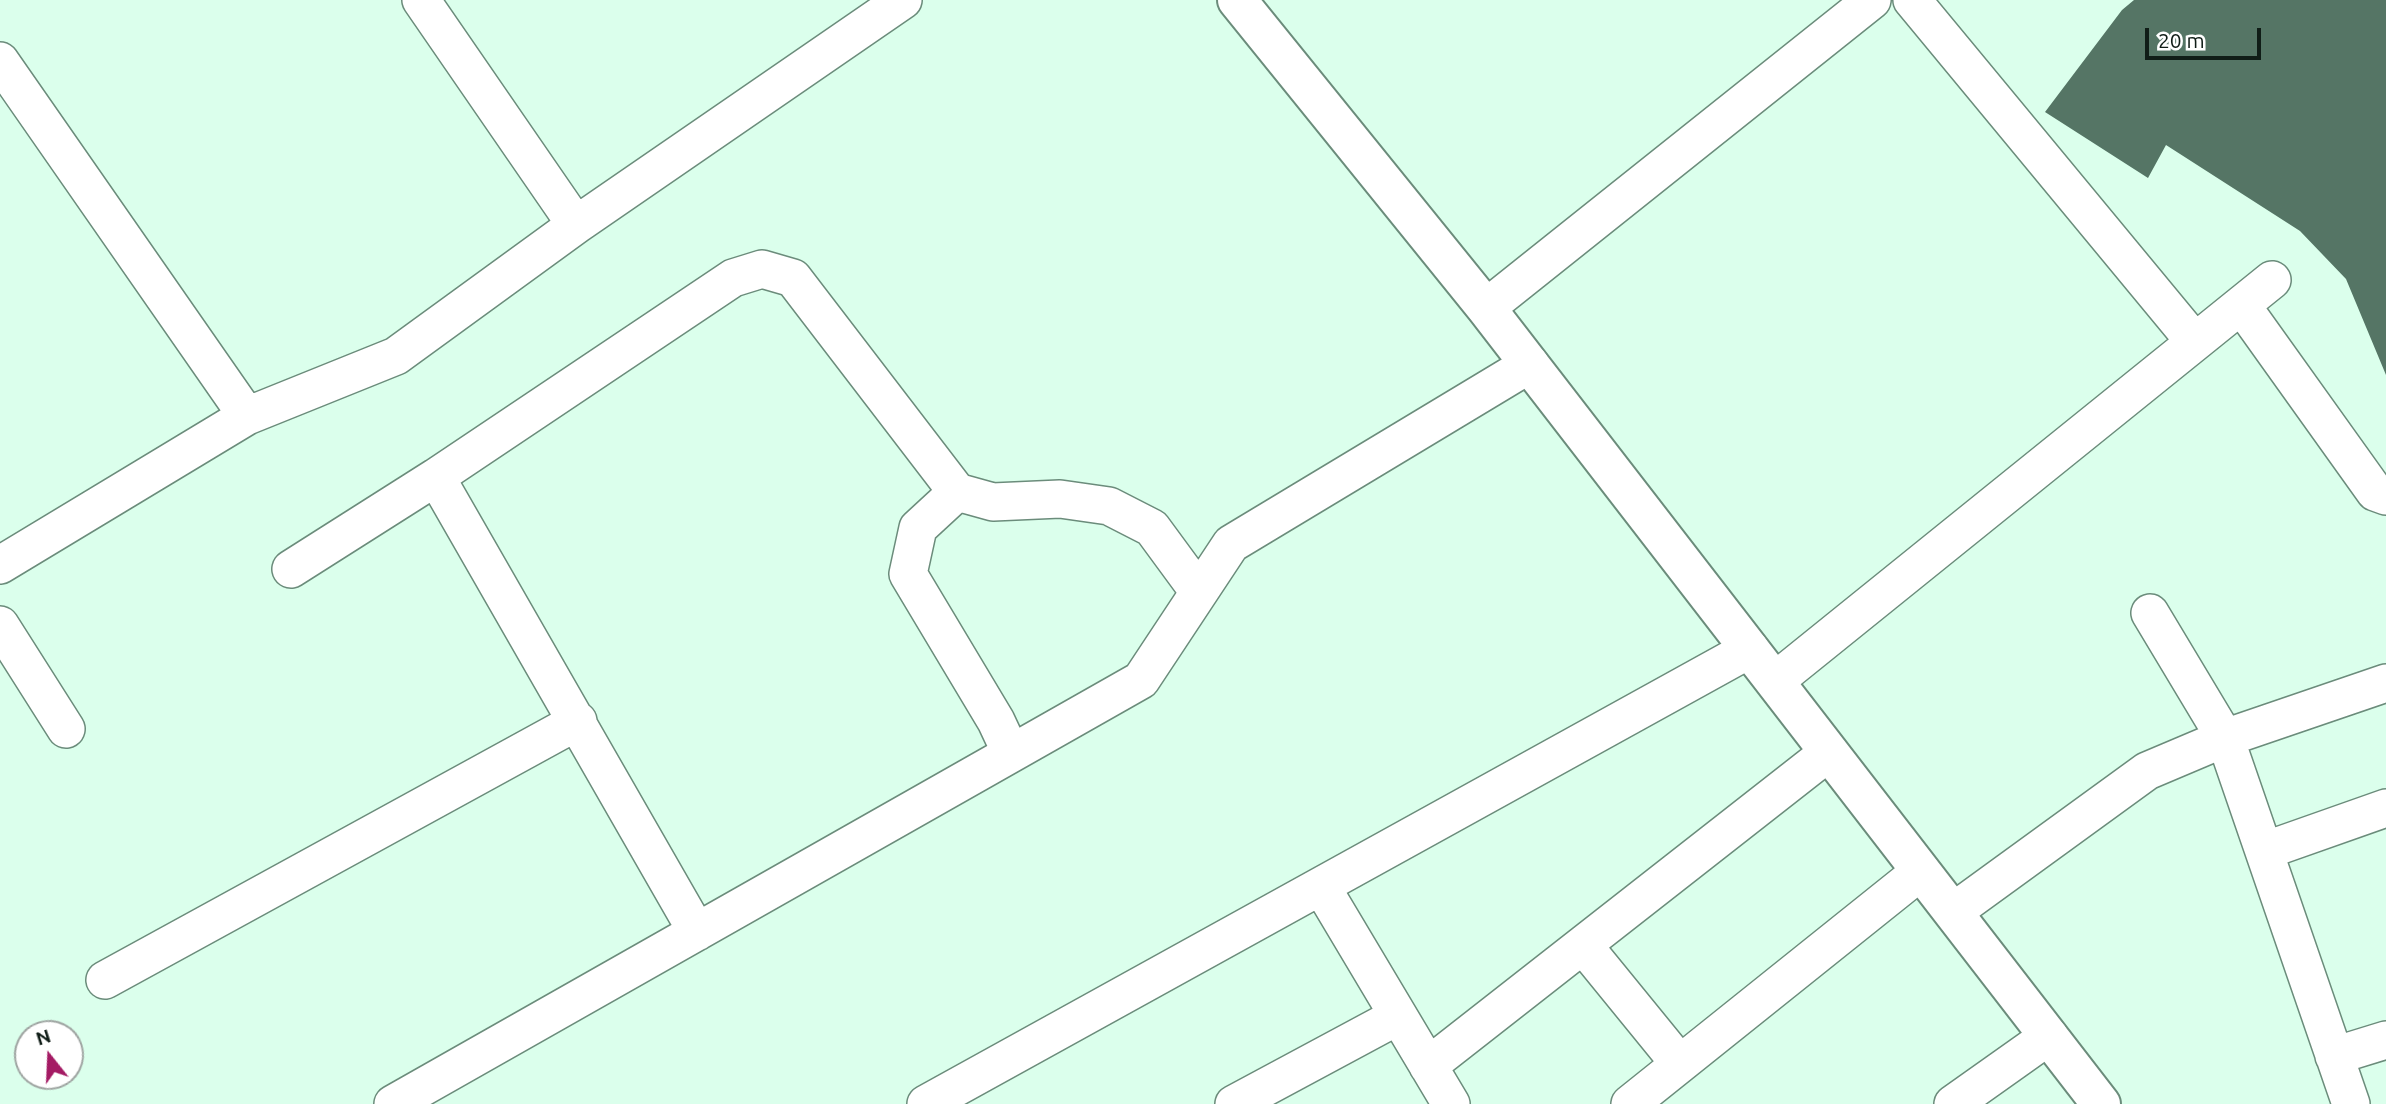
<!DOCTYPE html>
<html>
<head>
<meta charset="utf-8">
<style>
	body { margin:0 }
	#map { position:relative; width:2386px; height:1104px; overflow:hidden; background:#dbffec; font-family:Ubuntu,sans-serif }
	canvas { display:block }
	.north { position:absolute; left:14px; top:1020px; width:70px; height:70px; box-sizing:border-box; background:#fff; border:2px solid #9fa5a2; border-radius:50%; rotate:342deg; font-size:19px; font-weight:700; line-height:28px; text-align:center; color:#101d17 }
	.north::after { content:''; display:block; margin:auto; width:24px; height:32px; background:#a41b64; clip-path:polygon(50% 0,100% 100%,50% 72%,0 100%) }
	.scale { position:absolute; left:2145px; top:28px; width:116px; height:32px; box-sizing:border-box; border:4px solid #101d17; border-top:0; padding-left:9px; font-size:21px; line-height:24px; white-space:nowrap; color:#101d17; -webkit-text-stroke:5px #fff; paint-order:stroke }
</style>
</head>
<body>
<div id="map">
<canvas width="2386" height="1104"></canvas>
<div class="north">N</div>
<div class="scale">20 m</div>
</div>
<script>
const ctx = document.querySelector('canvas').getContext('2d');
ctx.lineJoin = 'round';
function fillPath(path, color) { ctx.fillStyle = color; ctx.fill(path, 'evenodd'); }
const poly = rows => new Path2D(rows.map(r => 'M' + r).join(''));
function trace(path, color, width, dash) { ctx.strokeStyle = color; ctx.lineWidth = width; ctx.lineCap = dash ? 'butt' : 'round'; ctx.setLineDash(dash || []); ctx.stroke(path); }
fillPath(poly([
	[2134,0,2386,0,2386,375,2346,279,2300,231,2166,145,2148,178,2045,112,2122,10]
]), '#557565');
const minor = poly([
	[421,0,576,225],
	[1912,0,2195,342],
	[0,61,247,416],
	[2242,306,2375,492,2386,496],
	[1486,308,1872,0],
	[436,477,697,932],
	[957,492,918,528,908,574,996,721,1011,753],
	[0,565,247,416,396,356,576,225,903,0],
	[291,569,436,477,733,278,762,269,793,278,957,492,993,502,1060,499,1109,506,1152,528,1199,592],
	[2150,613,2225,738,2351,1104],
	[0,625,66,729],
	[1775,681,2272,280],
	[2264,851,2386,808],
	[1321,886,1451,1104],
	[1953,912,2147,771,2225,738,2386,683],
	[1583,945,1680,1064],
	[105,980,578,721],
	[2334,1056,2386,1040],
	[1428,1066,1829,752],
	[393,1104,1141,680,1231,544,1530,364],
	[926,1104,1750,649],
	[1234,1104,1398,1016],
	[1630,1104,1921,871],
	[1953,1104,2049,1036]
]);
const tertiary = poly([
	[1237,0,1486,308,2101,1104]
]);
trace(minor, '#6b8c7b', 40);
trace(tertiary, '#6b8c7b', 42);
trace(minor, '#fff', 37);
trace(tertiary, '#fff', 38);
</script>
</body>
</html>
